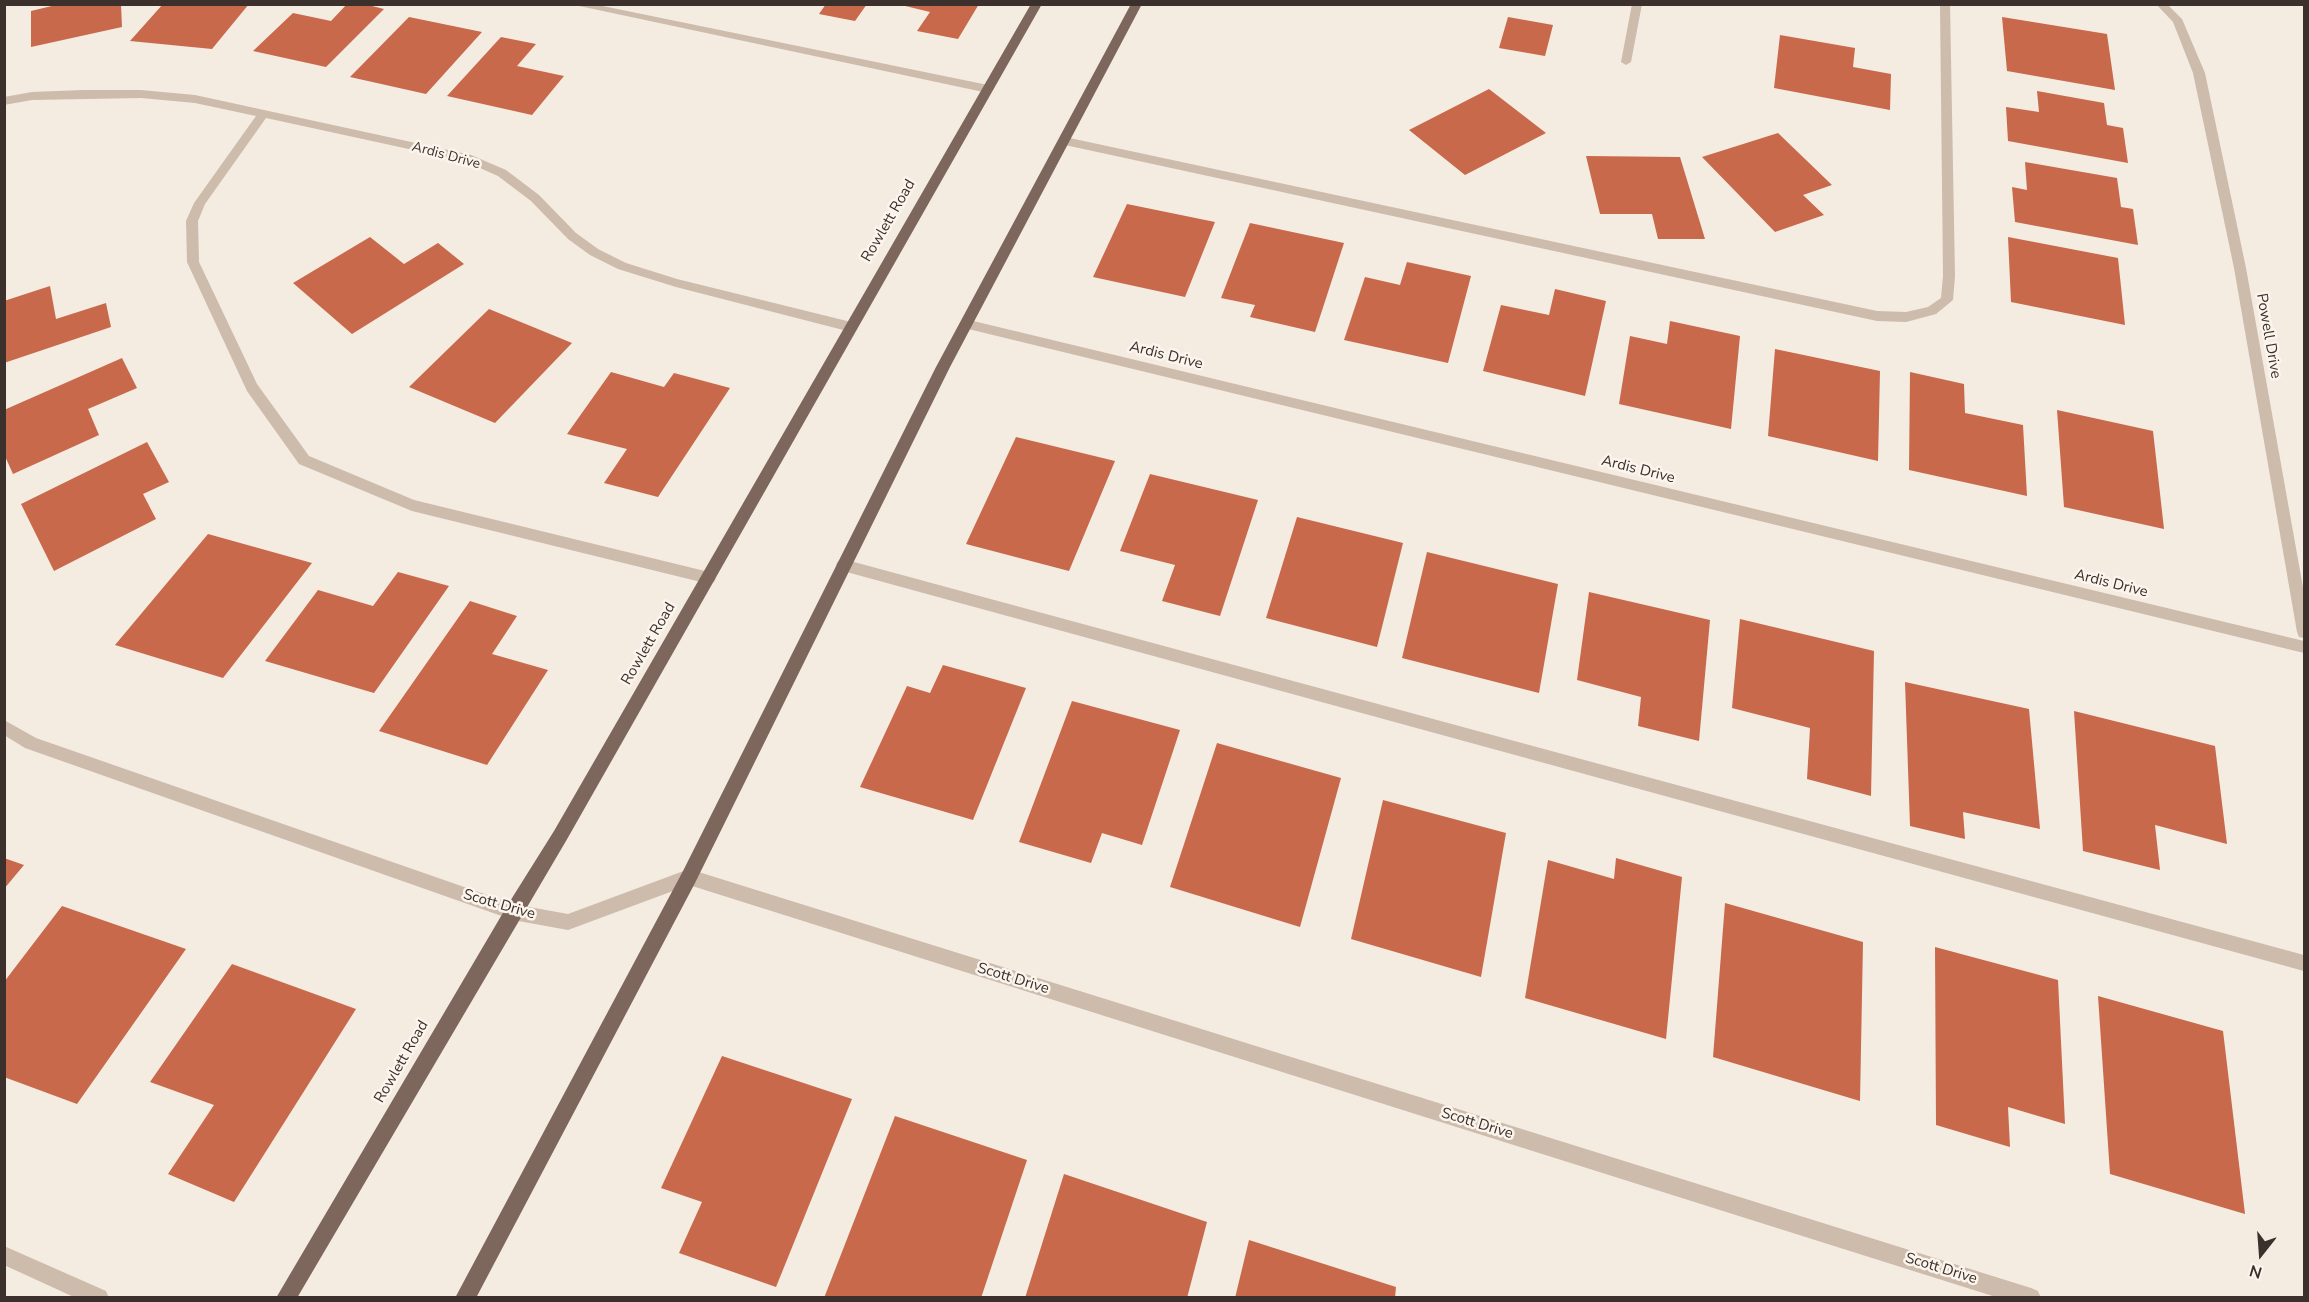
<!DOCTYPE html>
<html>
<head>
<meta charset="utf-8">
<style>
	body { margin:0 }
	#map { position:relative; width:2309px; height:1302px; overflow:hidden; background:#f4ebe1; font-family:"Nunito Sans",sans-serif }
	canvas { display:block }
	.frame { position:absolute; inset:0; border:6px solid #3b302b; pointer-events:none }
	.north { position:absolute; left:2231px; top:1224px; width:60px; height:60px; -webkit-text-stroke:4px #fbf5ee; paint-order:stroke; rotate:197deg; font-size:16px; font-weight:700; line-height:24px; text-align:center; color:#3b302b }
	.north::after { content:''; display:block; margin:auto; width:21px; height:27px; background:#3b302b; clip-path:polygon(50% 0,100% 100%,50% 72%,0 100%) }
</style>
</head>
<body>
<div id="map">
<canvas width="2309" height="1302"></canvas>
<div class="frame"></div>
<div class="north">N</div>
</div>
<script>
const ctx = document.querySelector('canvas').getContext('2d');
ctx.lineJoin = 'round';
function fillPath(path, color) { ctx.fillStyle = color; ctx.fill(path, 'evenodd'); }
const poly = rows => new Path2D(rows.map(r => 'M' + r).join(''));
function label(font, color, halo, rows, align = 'center') {
  ctx.font = font + ' "Nunito Sans",sans-serif'; ctx.lineWidth = 5; ctx.setLineDash([]); ctx.textBaseline = 'middle'; ctx.strokeStyle = halo; ctx.fillStyle = color; for (const [text, x, y, turn = 0] of rows) {
    ctx.save(); ctx.translate(x, y); ctx.rotate((+turn || 0) * Math.PI / 180); ctx.textAlign = isNaN(turn) ? turn : align; if (halo) ctx.strokeText(text, 0, 0); ctx.fillText(text, 0, 0); ctx.restore();
  }
}
fillPath(poly([
	[60,4,121,4,122,27,31,47,31,11],
	[163,4,249,4,212,49,130,41],
	[347,4,364,4,384,9,326,67,253,51,293,13,331,21],
	[826,4,867,4,855,21,819,14],
	[897,4,979,4,958,39,917,31,930,12],
	[409,17,482,32,426,94,350,77],
	[1508,17,1553,25,1545,56,1499,48],
	[2002,17,2107,34,2115,90,2007,71],
	[1780,35,1855,48,1853,67,1891,74,1890,110,1774,88],
	[501,37,536,44,517,66,564,76,532,115,447,96],
	[1489,89,1546,133,1465,175,1409,130],
	[2037,91,2104,103,2107,125,2123,128,2128,163,2008,141,2006,107,2039,112],
	[1778,133,1832,185,1803,195,1824,215,1775,232,1702,157],
	[1586,156,1680,157,1705,239,1658,239,1652,214,1600,214],
	[2025,162,2117,178,2121,207,2133,209,2138,245,2015,222,2012,187,2027,190],
	[1127,204,1215,222,1185,297,1093,277],
	[1250,223,1344,243,1315,332,1250,317,1255,305,1221,298],
	[370,237,404,264,438,243,464,264,352,334,293,283],
	[2008,237,2118,258,2125,325,2011,302],
	[1407,262,1471,276,1448,363,1344,340,1365,277,1400,285],
	[50,286,56,319,106,303,111,327,4,363,4,301],
	[1555,289,1606,301,1585,396,1483,371,1501,305,1549,315],
	[489,309,572,343,495,423,409,387],
	[1670,321,1740,336,1731,429,1619,404,1630,336,1667,344],
	[1775,349,1880,371,1878,461,1768,436],
	[122,358,137,388,88,409,99,435,13,474,4,454,4,410],
	[611,372,664,387,674,373,730,388,658,497,604,483,627,449,567,434],
	[1910,372,1964,384,1965,413,2023,425,2027,496,1909,470],
	[2057,410,2153,431,2164,529,2064,507],
	[1016,437,1115,461,1069,571,966,544],
	[147,442,169,482,143,494,156,519,54,571,21,504],
	[1150,474,1258,500,1220,616,1162,601,1175,565,1120,551],
	[1297,517,1403,543,1377,647,1266,618],
	[208,534,312,563,223,678,115,645],
	[1427,552,1558,584,1539,693,1402,658],
	[398,572,449,586,374,693,265,661,318,590,373,606],
	[1589,592,1710,620,1699,741,1638,726,1641,697,1577,680],
	[470,601,517,616,492,654,548,670,487,765,379,731],
	[1740,619,1874,651,1871,796,1807,779,1810,728,1732,708],
	[943,665,1026,688,973,820,860,787,907,686,930,693],
	[1905,682,2029,709,2040,829,1963,812,1965,839,1910,826],
	[1072,701,1180,730,1142,845,1102,833,1091,863,1019,842],
	[2074,711,2215,746,2227,844,2155,825,2160,870,2083,851],
	[1217,743,1341,778,1300,927,1170,887],
	[1383,800,1506,833,1481,977,1351,939],
	[4,858,24,865,4,889],
	[1616,858,1682,877,1666,1039,1525,998,1548,860,1614,879],
	[1725,903,1863,942,1860,1101,1713,1057],
	[62,906,186,949,77,1104,4,1077,4,982],
	[1935,947,2058,980,2065,1124,2008,1107,2010,1147,1936,1125],
	[232,964,356,1009,234,1202,168,1174,214,1105,150,1082],
	[2098,996,2223,1031,2245,1214,2110,1174],
	[722,1056,852,1099,776,1287,679,1253,702,1202,661,1188],
	[895,1116,1027,1160,981,1298,824,1298],
	[1064,1174,1207,1222,1187,1298,1025,1298],
	[1249,1240,1396,1287,1395,1298,1235,1298]
]), '#c8694b');
fillPath(poly([
	[570,4,593,4,988,85,994,89,988,93,570,4],
	[1632,4,1642,4,1631,62,1626,65,1621,62,1632,4],
	[1940,4,1950,4,1955,276,1953,300,1936,314,1906,322,1877,321,1065,145,1059,141,1065,137,1877,311,1906,312,1928,307,1941,298,1943,276,1940,4],
	[2156,4,2167,4,2182,19,2205,73,2246,268,2304,593,2304,638,2299,637,2297,632,2234,268,2193,73,2173,22,2156,4],
	[83,90,141,90,195,95,471,155,506,170,539,195,576,233,598,249,626,263,677,279,851,322,857,327,851,332,676,287,618,269,590,255,568,239,531,201,498,176,464,161,266,118,205,204,198,221,199,262,257,384,309,456,414,500,709,572,714,574,716,578,714,582,709,584,412,511,299,464,247,391,187,262,186,221,194,203,256,116,195,103,141,98,32,100,4,105,4,97,32,92,83,90],
	[965,319,2304,641,2304,653,960,327,959,324,965,319],
	[843,559,2304,955,2304,971,843,571,838,569,836,565,838,561,843,559],
	[4,720,36,738,513,904,568,914,689,869,2031,1288,2038,1291,2041,1298,1999,1298,689,885,568,930,513,920,25,748,4,735,4,720],
	[4,1246,106,1291,109,1298,76,1298,4,1265,4,1246]
]), '#cdbbac');
fillPath(poly([
	[1031,4,1042,4,566,841,297,1298,276,1298,507,906,554,831,1031,4],
	[1131,4,1142,4,950,367,695,883,476,1298,455,1298,683,871,936,367,1131,4]
]), '#7d675c');
label('14px', '#3b302b', '#fbf5ee', [
	["Ardis Drive",446,156,15]
]);
label('15px', '#3b302b', '#fbf5ee', [
	["Rowlett Road",889,221,-60],
	["Powell Drive",2268,336,80],
	["Ardis Drive",1166,356,14],
	["Ardis Drive",1638,470,14],
	["Ardis Drive",2111,584,14],
	["Rowlett Road",649,644,-60],
	["Scott Drive",499,905,16],
	["Scott Drive",1013,979,17],
	["Rowlett Road",402,1062,-60],
	["Scott Drive",1477,1124,17],
	["Scott Drive",1941,1269,17]
]);
</script>
</body>
</html>
